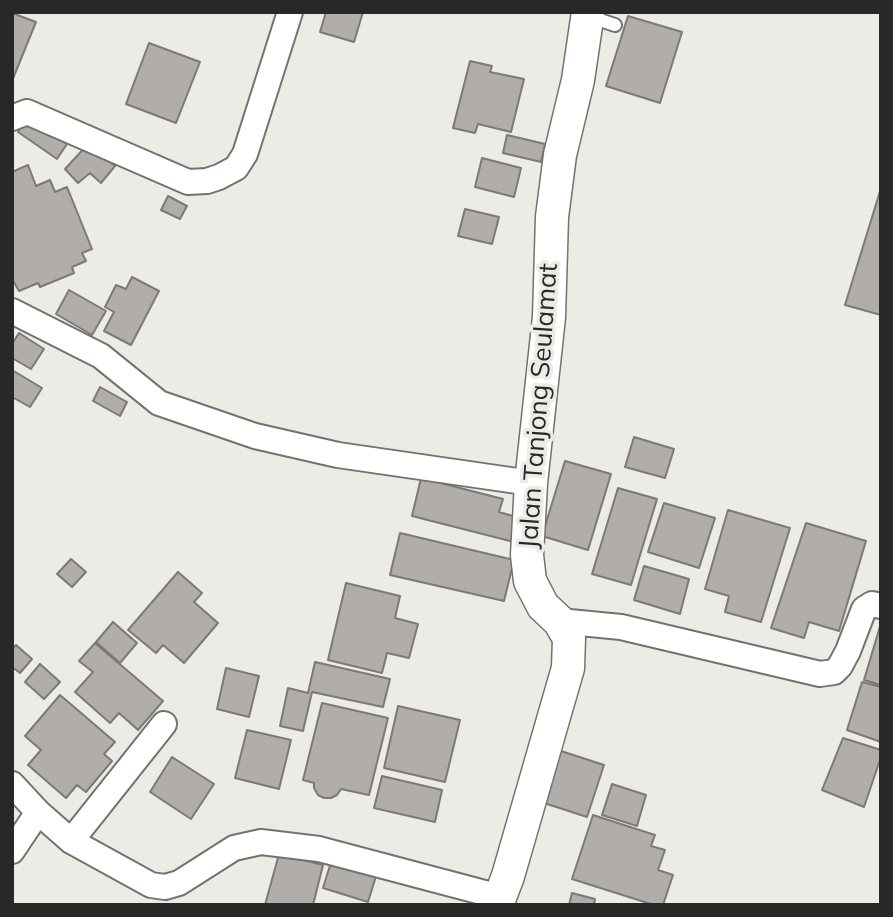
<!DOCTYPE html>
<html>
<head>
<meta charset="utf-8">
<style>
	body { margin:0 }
	#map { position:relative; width:893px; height:917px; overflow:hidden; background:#ecebe6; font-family:Mulish,sans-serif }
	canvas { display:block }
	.frame { position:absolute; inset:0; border:14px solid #282826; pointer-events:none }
</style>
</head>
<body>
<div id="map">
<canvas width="893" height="917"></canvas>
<div class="frame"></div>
</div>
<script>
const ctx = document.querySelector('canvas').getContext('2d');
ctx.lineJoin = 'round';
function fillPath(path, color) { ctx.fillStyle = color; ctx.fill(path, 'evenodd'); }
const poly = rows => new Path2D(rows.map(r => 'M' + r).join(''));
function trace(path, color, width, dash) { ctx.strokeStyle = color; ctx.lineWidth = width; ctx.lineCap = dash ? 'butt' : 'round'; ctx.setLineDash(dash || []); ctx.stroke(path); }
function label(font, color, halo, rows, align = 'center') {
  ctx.font = font + ' Mulish,sans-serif'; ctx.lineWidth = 7; ctx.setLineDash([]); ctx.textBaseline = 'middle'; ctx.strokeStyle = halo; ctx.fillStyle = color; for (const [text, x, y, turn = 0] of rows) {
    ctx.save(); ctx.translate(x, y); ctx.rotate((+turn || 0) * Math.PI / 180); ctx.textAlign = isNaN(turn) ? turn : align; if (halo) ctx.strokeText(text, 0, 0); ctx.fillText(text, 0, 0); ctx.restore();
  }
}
const building = poly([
	[326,12,363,12,354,42,320,32,326,12],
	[12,13,36,22,12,81,12,13],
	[628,16,682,32,660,103,606,86,628,16],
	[149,43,200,62,176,123,126,104,149,43],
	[470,61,492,66,490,72,524,79,511,132,478,124,475,133,453,128,470,61],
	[28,117,67,144,57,159,18,132,28,117],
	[507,135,545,144,541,162,503,153,507,135],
	[88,144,115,166,101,183,90,173,78,183,65,169,88,144],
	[482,158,521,168,514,197,475,187,482,158],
	[28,165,36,186,50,180,55,192,67,187,92,249,82,253,86,261,72,267,74,273,40,287,38,283,19,291,12,279,12,172,28,165],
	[881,188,881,315,845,305,881,188],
	[168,196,187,206,180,219,161,210,168,196],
	[465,209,499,217,492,244,458,236,465,209],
	[132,277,159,291,131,345,104,331,114,312,105,307,116,285,126,289,132,277],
	[69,290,106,311,92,335,56,314,69,290],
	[19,333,44,349,31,369,12,358,12,344,19,333],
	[12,370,42,388,30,407,12,397,12,370],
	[100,387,127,402,120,416,93,401,100,387],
	[634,437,674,449,665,478,625,467,634,437],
	[565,461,611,474,588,550,542,536,565,461],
	[421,478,503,499,499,512,520,518,514,542,412,516,421,478],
	[618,488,657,499,631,585,592,574,618,488],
	[664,503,715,518,699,568,648,552,664,503],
	[728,510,790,528,761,622,725,612,729,596,705,589,728,510],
	[806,523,866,541,839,631,809,622,804,638,771,628,806,523],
	[400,533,514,560,504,601,390,575,400,533],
	[71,559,86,572,72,587,57,574,71,559],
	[644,566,689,579,680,614,634,600,644,566],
	[178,572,202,593,194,602,218,623,184,663,163,645,156,653,128,630,178,572],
	[346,583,400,596,395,618,418,624,409,658,387,653,382,673,328,660,346,583],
	[113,622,137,643,120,663,96,642,113,622],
	[881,623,881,685,864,680,881,623],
	[95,643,163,701,138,730,119,713,110,723,75,692,93,672,79,661,95,643],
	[16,645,32,659,20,673,12,667,12,649,16,645],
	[315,662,390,679,383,707,312,692,303,731,280,726,288,688,308,693,315,662],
	[40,664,60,682,44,699,25,682,40,664],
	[226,668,259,676,249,717,217,709,226,668],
	[862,682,881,687,881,742,847,730,862,682],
	[60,695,115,742,104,754,112,761,86,792,77,785,66,798,28,765,41,750,25,736,60,695],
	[322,703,388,718,369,795,341,789,337,795,331,798,324,798,318,795,314,788,314,783,303,780,322,703],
	[398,706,460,720,445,782,384,768,398,706],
	[247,730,291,740,279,789,235,778,247,730],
	[843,738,881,750,881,757,864,807,822,790,843,738],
	[558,750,604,765,587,817,541,802,558,750],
	[172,757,214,784,191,819,150,792,172,757],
	[382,776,442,790,435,822,374,808,382,776],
	[612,784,646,795,637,826,602,815,612,784],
	[593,815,655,835,651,846,665,850,658,870,673,875,663,905,654,905,572,879,593,815],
	[279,854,323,865,313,905,265,905,279,854],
	[332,859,377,873,368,902,323,888,332,859],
	[572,893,595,899,594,905,569,905,572,893]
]);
fillPath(building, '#b1adaa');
trace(building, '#7d7976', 2);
const service = poly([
	[588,16,615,25]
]);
const minor = poly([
	[12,118,27,112,188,182,207,181,219,177,236,168,245,154,290,12],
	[12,311,101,356,159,403,255,436,338,455,531,483],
	[559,621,621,627,820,674,834,672,840,666,848,651,864,609,872,604,881,606],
	[12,784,38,812,71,841,151,885,165,887,179,883,234,848,261,842,319,849,500,897],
	[71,841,164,724],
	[12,851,38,812]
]);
const tertiary = poly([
	[497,905,508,876,568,668,569,638,559,621,543,606,530,581,527,555,531,483,549,317,552,217,560,155,578,80,588,12]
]);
trace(service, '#73726d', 16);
trace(minor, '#73726d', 28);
trace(tertiary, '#73726d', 35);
trace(service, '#fff', 12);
trace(minor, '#fff', 24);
trace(tertiary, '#fff', 32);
label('26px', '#282826', '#ecebe6', [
	["Jalan Tanjong Seulamat",539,406,-86]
]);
</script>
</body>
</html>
